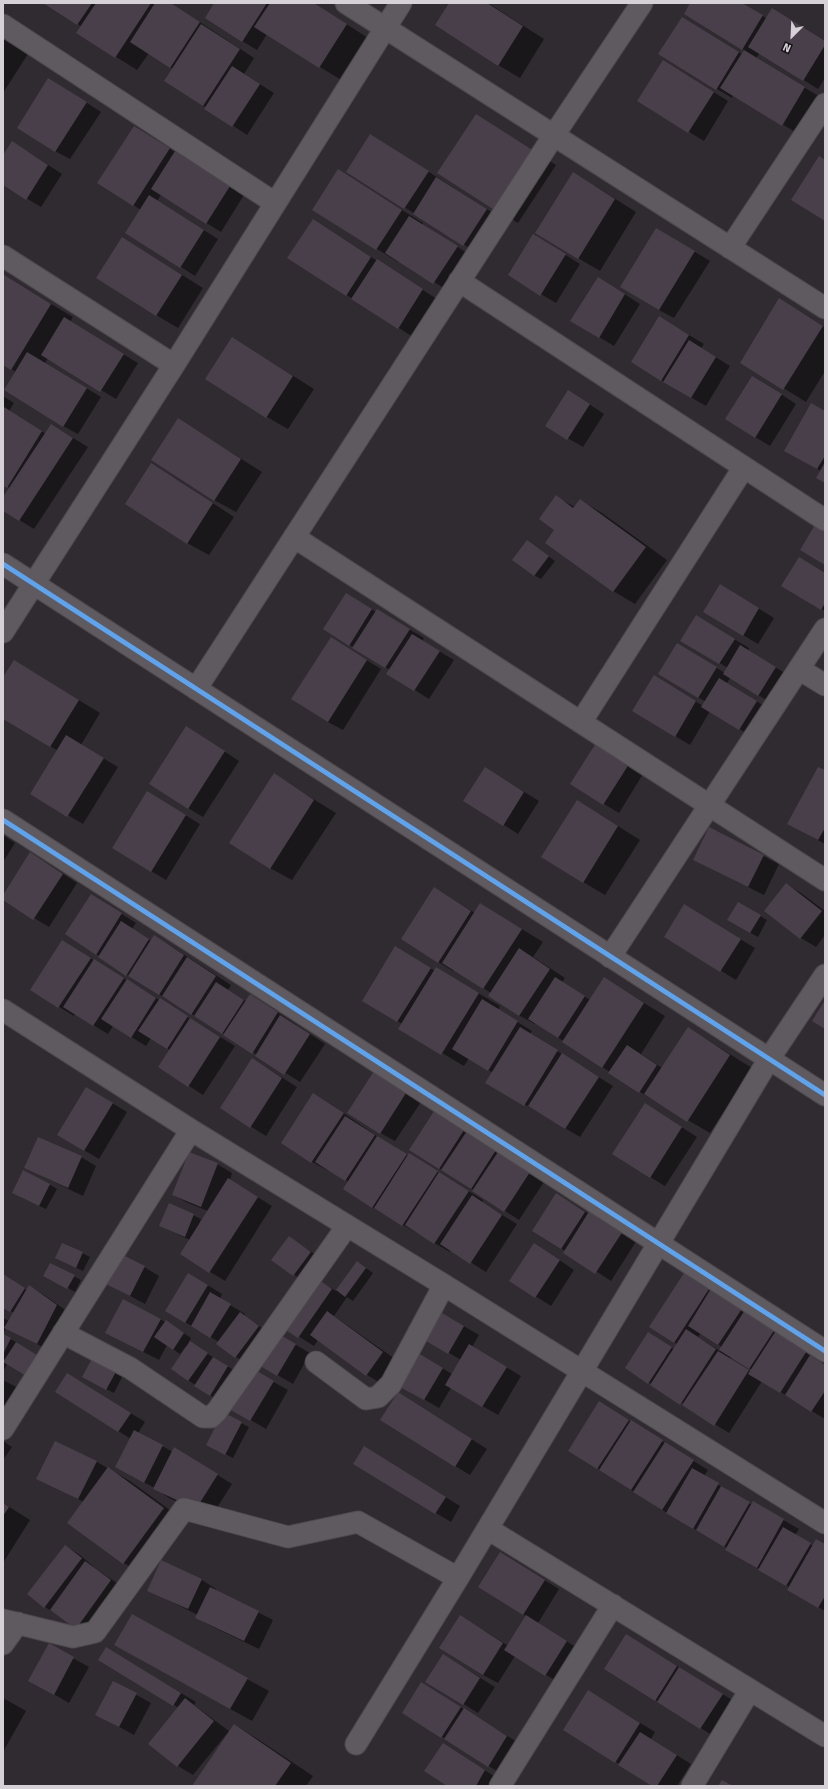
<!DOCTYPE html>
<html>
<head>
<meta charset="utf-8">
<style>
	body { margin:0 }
	#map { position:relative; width:828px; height:1789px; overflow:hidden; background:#302b30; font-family:"Fira Sans",sans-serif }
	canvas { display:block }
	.frame { position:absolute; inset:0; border:4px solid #d6d0d7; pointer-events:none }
	.north { position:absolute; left:772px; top:16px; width:40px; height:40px; -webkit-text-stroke:3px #171318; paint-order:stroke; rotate:204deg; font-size:11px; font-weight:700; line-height:16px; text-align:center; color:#d6d0d7 }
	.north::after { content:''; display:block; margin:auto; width:14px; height:18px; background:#d6d0d7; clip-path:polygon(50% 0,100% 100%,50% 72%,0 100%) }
</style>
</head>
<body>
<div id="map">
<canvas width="828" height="1789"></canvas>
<div class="frame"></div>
<div class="north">N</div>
</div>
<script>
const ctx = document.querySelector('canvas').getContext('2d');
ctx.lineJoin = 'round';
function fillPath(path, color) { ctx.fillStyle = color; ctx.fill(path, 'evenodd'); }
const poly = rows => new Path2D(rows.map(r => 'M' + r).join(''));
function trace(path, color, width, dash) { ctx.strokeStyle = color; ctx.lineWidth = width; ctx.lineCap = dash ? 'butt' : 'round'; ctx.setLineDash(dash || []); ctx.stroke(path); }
fillPath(poly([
	[44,3,171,3,254,58,244,74,274,93,247,135,166,81,173,69,149,53,137,70,78,33,82,27],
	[215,3,314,3,368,38,341,80,267,34,257,50,242,41],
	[450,3,488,3,544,39,520,78,498,65],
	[691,3,741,3,766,18,825,41,825,78,818,89,760,53,756,58,820,97,797,133,733,95,732,98,717,89,660,54,697,27,742,54,744,50,685,13],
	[3,39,28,54,3,93],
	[678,70,728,101,704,141,638,101],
	[64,88,101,112,70,159,55,151],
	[476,115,556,165,518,223,496,210],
	[135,127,244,195,221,232,161,195,157,201,218,239,195,276,181,267,141,210,99,183],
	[371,135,501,218,479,254,347,171],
	[27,151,62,174,41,207,3,184,3,157],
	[339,171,423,223,423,225,472,256,449,291,399,261,398,262,377,249,314,209],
	[595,186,636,212,600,271,578,258],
	[313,220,437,299,413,337,288,258],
	[123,238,203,288,178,328,156,315],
	[672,238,710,261,674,318,659,310],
	[548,244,580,264,556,303,509,275],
	[4,276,73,317,70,322,138,363,116,399,48,358,45,363,101,397,78,434,63,426,16,372,3,364,3,278],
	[613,287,640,304,614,346,599,337],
	[801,312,825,327,825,371,806,402,741,362],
	[674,326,704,344,701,348,730,366,706,406,661,380],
	[233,338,314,389,288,429,267,417],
	[767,385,796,404,770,446,755,437],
	[3,396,14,403,9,411,46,434,52,425,88,447,34,529,3,510,3,499,10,488,3,484],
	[583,400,604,414,583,447,547,426],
	[825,412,825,482,821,471,786,450],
	[178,419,262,472,236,512,214,500],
	[173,477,234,517,209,555,187,543],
	[556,497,575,507,580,500,602,513,667,560,635,604,613,591,556,530],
	[527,541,555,561,541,579,534,575],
	[825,574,825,611,783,586],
	[735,594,774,618,758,644,743,635],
	[361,603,376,612,392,619,424,638,422,641,454,660,429,699,388,673,390,670,324,629],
	[711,625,749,648,748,651,790,676,773,704,730,678,727,683,771,710,754,738,710,711,690,745,675,736,669,685,703,706,706,702,660,674,692,653,725,673,728,668,682,641],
	[331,638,381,669,343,730,328,722],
	[36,674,100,713,81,745,118,767,83,824,32,794,58,751,3,717,3,679],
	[201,736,239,761,203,817,188,808],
	[611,753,643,774,619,813,571,784],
	[825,771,825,844,803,832],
	[274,775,336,813,292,880,270,868],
	[500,777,539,801,518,834,504,825],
	[162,801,200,824,166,880,151,871],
	[599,814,640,840,605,895,583,882],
	[710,829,779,864,764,895,694,860],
	[3,835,15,843,3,862],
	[45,862,77,883,49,927,3,899,3,897],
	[786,884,801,893,825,911,825,935,816,947,801,938,765,911],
	[435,888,475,913,481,904,543,942,533,957,565,978,562,982,590,1000,604,978,665,1016,641,1054,662,1068,688,1028,752,1068,710,1133,640,1092,536,1023,535,1024,520,1016,489,996,491,993,454,969,453,971,438,962],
	[738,903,767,920,758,937,728,920],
	[106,904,136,923,132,929,151,941,169,945,231,985,228,990,246,1001,265,1004,325,1044,300,1082,200,1019,127,975,96,954],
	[699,914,755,948,736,980,665,936],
	[77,950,235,1046,203,1095,189,1086,170,1050,151,1038,146,1046,113,1026,108,1034,75,1014,74,1016,31,990],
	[410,956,435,971,458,981,500,1006,498,1010,532,1031,530,1034,613,1086,580,1137,487,1082,493,1073,469,1058,464,1066,400,1028,402,1024,363,1000],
	[267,1068,297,1087,266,1136,221,1108],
	[389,1081,421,1102,395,1141,380,1133],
	[102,1097,127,1112,99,1159,59,1135],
	[329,1103,381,1139,409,1156,424,1163,483,1200,482,1202,486,1205,517,1224,486,1272,451,1250,450,1252,372,1207,349,1182,328,1169,327,1170,312,1162,282,1143],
	[660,1113,697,1137,665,1186,650,1177],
	[451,1118,544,1182,519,1220,439,1168],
	[81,1157,96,1166,83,1196,25,1168],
	[217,1164,232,1173,230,1180,272,1206,225,1281,181,1254,190,1240,160,1226,193,1215,201,1219,199,1225,208,1211,188,1203,173,1195],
	[49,1184,57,1189,46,1209,20,1197],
	[556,1194,589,1214,637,1240,611,1281,533,1230],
	[289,1237,325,1261,308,1284,272,1260],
	[82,1253,90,1257,83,1271,64,1262],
	[549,1253,574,1270,551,1306,511,1281],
	[357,1262,373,1273,353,1301,347,1297,334,1316,398,1361,382,1384,367,1375,318,1340,314,1346,282,1326,315,1279,336,1291],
	[51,1264,81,1280,75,1292,45,1275],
	[144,1267,159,1276,145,1304,123,1292],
	[189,1274,222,1294,220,1299,245,1314,244,1316,274,1336,275,1333,310,1353,293,1384,258,1364,251,1365,236,1357,219,1342,185,1322],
	[3,1275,27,1290,29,1286,44,1295,71,1314,52,1352,6,1328,3,1334,3,1318,9,1321,14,1313,3,1307],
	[699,1283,823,1359,820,1362,825,1365,825,1419,762,1381,729,1433,626,1368,663,1342,674,1349,677,1344,650,1327],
	[701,1333,722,1347,720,1351,698,1337],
	[732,1357,752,1370,751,1372,730,1359],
	[124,1300,173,1326,191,1338,189,1342,235,1371,217,1400,172,1369,188,1347,186,1346,180,1354,167,1345,159,1360,122,1341],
	[438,1311,479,1335,472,1347,521,1376,498,1415,451,1388,439,1408,400,1385,418,1354,452,1374,461,1360,422,1337],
	[3,1335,18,1343,3,1372],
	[94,1356,124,1373,114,1393,90,1381],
	[252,1370,288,1390,266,1429,230,1408],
	[3,1380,18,1388,3,1420],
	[83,1383,145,1422,138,1433,173,1452,189,1457,232,1484,211,1517,169,1498,155,1488,131,1476,131,1439,56,1392],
	[413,1402,487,1449,470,1475,455,1466],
	[614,1411,708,1470,704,1476,752,1505,753,1503,799,1529,795,1535,813,1546,825,1546,825,1611,788,1590,789,1587,726,1549,727,1548,667,1513,569,1450],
	[223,1414,249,1427,233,1458,214,1448],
	[3,1441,12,1447,3,1460],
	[379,1456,460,1506,451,1522,354,1464],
	[97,1462,130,1481,185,1521,145,1576,124,1563,84,1502,38,1479],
	[3,1503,30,1520,3,1563],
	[65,1546,80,1555,96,1569,126,1589,92,1637,45,1607],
	[161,1562,202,1580,216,1589,216,1591,273,1620,259,1649,211,1626,196,1618,198,1615,148,1590],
	[515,1562,559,1589,538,1623,582,1651,561,1684,515,1656,498,1683,483,1675,475,1625,507,1645,526,1616,479,1587],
	[641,1644,737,1703,715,1737,606,1669],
	[49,1645,89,1667,69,1703,29,1680],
	[443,1655,495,1687,478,1713,427,1681],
	[121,1657,196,1702,194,1705,229,1731,193,1775,178,1766,150,1744,179,1708,99,1659],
	[137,1657,247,1679,269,1691,252,1721],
	[113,1682,151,1703,134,1735,112,1723],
	[436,1692,522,1745,503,1775,403,1712],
	[3,1698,26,1711,3,1752],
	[603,1700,655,1732,651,1739,691,1764,677,1786,654,1786,564,1729],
	[235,1725,256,1738,313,1776,306,1786,193,1786],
	[458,1753,500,1780,496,1786,449,1786]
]), '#0007');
fillPath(poly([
	[43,3,92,3,77,25],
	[96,3,151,3,115,58,76,33],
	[155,3,171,3,200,22,170,68,130,42],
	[214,3,267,3,242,42,205,18],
	[270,3,314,3,347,24,319,68,254,27],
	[449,3,487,3,523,26,498,66,435,25],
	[690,3,742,3,763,15,742,50,684,14],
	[772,8,825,41,825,45,803,81,748,47],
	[682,17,739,52,716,90,658,54],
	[201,24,240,49,203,106,164,81],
	[744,50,805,87,782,126,720,88],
	[663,60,714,92,688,133,637,101],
	[232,66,260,84,232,127,204,109],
	[48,78,87,102,55,152,17,128],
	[476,114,534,151,496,211,437,173],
	[134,126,170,148,133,206,97,183],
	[370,134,429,171,404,209,346,172],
	[12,141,48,165,26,200,3,185,3,155],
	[175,151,230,186,206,224,151,189],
	[819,156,825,160,825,221,791,200],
	[338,169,402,210,376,250,312,210],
	[573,172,615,199,578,259,535,233],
	[436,177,487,209,463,246,413,214],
	[149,195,204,230,180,268,125,233],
	[409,216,458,246,433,284,385,253],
	[313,219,371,257,346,296,287,258],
	[656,228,695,251,659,310,620,287],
	[533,234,566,254,540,296,508,275],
	[122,237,182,275,156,316,96,278],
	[377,259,423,289,398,329,351,299],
	[4,275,51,304,11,370,3,365],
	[598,277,625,294,599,338,570,321],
	[779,298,823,326,783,390,740,363],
	[659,316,689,335,661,381,631,362],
	[64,317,124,354,100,392,41,355],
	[232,337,293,376,266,418,205,379],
	[689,340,716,357,691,398,663,382],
	[27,352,87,388,63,427,4,390],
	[752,376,782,394,755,438,725,419],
	[568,390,590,404,567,440,545,426],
	[811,403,825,411,825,456,817,469,784,451],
	[4,407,42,431,7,488,3,486],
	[178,418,241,459,214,501,151,460],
	[51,424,73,438,19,521,3,511,3,497],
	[825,462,825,483,816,478],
	[151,463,213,503,187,544,125,504],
	[556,495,573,508,580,499,646,547,613,592,545,543,554,530,539,519],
	[816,523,825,528,825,565,800,550],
	[527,540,549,556,534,576,512,560],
	[799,557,825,573,825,603,821,610,781,586],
	[720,584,759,608,743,636,703,612],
	[346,593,372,609,349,646,323,629],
	[377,609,410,629,385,668,352,648],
	[696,615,735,639,719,664,680,641],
	[412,634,440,651,414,691,386,674],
	[331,637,367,660,328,722,291,699],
	[677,643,717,667,698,698,658,674],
	[740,645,776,667,758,696,723,674],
	[14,660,79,700,50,747,3,719,3,677],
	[654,675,696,701,675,737,632,711],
	[719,678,757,701,739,730,701,707],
	[186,726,225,751,188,809,149,784],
	[66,735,104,758,67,817,30,794],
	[596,743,629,764,603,805,570,784],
	[485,767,524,792,503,826,463,801],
	[818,767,825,770,825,828,818,840,787,824],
	[274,773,314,800,270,869,229,843],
	[147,791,186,815,151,872,112,848],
	[577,800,618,826,583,883,541,857],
	[709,827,764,855,748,887,693,860],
	[30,852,63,874,33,920,3,900,3,895],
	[786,883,822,911,800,939,764,911],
	[434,887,471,911,438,963,401,939],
	[91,894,122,913,96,955,65,934],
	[738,902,761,915,750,933,727,920],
	[480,903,522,929,483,989,442,963],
	[684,904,741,939,720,972,664,937],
	[121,921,149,939,126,976,98,957],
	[154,935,184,955,159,995,128,976],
	[62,940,91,958,58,1008,30,990],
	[395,946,431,968,397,1022,362,1001],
	[519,948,550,969,519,1016,488,996],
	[187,957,216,976,191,1015,162,996],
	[94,959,124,978,93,1026,63,1007],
	[436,967,479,993,441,1055,398,1029],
	[555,977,585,996,558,1038,528,1019],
	[604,977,644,1003,602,1068,562,1042],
	[127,979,156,998,131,1038,101,1019],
	[216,982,244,1000,222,1034,194,1016],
	[250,994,278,1012,252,1054,223,1035],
	[160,998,188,1016,167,1049,138,1031],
	[482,999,518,1021,488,1071,452,1049],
	[825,1000,825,1029,812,1021],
	[280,1015,310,1034,284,1075,255,1056],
	[190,1018,220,1037,188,1087,158,1067],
	[520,1027,558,1050,524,1106,485,1083],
	[688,1027,730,1055,687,1122,644,1094],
	[627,1045,657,1065,639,1093,608,1073],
	[562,1053,599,1077,565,1129,528,1106],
	[252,1058,282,1078,250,1128,220,1108],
	[374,1071,406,1093,380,1134,347,1113],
	[86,1087,113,1103,84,1151,57,1135],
	[313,1093,344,1113,311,1163,281,1143],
	[645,1103,682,1127,650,1178,612,1154],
	[436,1108,466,1127,439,1169,409,1150],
	[345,1116,375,1135,345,1181,315,1162],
	[467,1131,496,1150,471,1189,441,1170],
	[377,1136,407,1154,372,1208,343,1189],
	[38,1137,82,1156,68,1188,24,1168],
	[189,1152,218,1163,201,1207,172,1195],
	[498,1152,530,1172,504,1212,472,1191],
	[409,1153,438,1171,402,1226,374,1208],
	[23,1170,50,1184,39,1206,12,1193],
	[439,1172,469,1191,434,1244,405,1225],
	[228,1178,258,1197,209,1273,180,1254],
	[556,1193,585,1212,561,1249,532,1231],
	[472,1195,502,1215,470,1264,440,1244],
	[169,1203,194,1214,185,1237,159,1226],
	[590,1210,623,1231,595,1274,563,1253],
	[289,1236,311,1252,293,1276,271,1260],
	[62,1243,83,1252,76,1268,55,1258],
	[534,1243,560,1260,535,1298,509,1281],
	[121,1254,145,1266,130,1296,106,1284],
	[357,1261,366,1268,345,1297,336,1290],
	[50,1263,75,1275,67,1289,43,1276],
	[188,1273,208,1285,185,1323,165,1311],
	[684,1273,709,1289,674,1343,649,1327],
	[3,1274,25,1288,10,1312,3,1308],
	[315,1277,332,1289,298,1338,281,1327],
	[29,1285,57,1305,37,1344,4,1328],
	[712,1287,743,1307,718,1345,688,1326],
	[210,1292,231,1304,210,1338,191,1326],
	[123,1299,161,1319,143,1352,105,1333],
	[437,1310,464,1326,448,1354,421,1338],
	[745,1310,775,1329,749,1369,719,1350],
	[327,1311,383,1352,366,1376,310,1335],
	[240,1312,259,1326,235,1358,216,1344],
	[166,1320,184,1333,173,1350,154,1337],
	[686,1329,716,1349,680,1405,650,1385],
	[777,1329,808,1349,780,1393,748,1374],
	[275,1332,296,1344,277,1376,257,1364],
	[648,1332,672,1347,648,1384,625,1368],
	[3,1334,11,1338,3,1354],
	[190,1341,208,1353,188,1381,171,1369],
	[16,1342,40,1357,28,1377,3,1362],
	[469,1344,507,1367,482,1407,445,1385],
	[718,1351,749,1370,714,1426,682,1405],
	[418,1353,443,1368,424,1400,398,1386],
	[94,1355,118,1368,106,1390,82,1377],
	[810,1355,825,1365,825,1391,811,1412,785,1395],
	[213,1357,228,1366,210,1396,194,1386],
	[252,1368,274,1381,250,1421,229,1409],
	[67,1373,131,1413,118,1432,55,1392],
	[398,1392,472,1439,455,1467,380,1420],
	[599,1401,629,1420,597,1469,568,1451],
	[223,1412,242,1422,225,1455,206,1445],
	[631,1420,663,1440,631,1490,599,1470],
	[134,1430,163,1445,144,1483,115,1467],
	[55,1441,97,1461,78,1499,36,1479],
	[665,1442,694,1460,662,1510,633,1492],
	[364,1446,446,1497,435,1514,353,1464],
	[174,1447,218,1474,196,1509,153,1489],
	[108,1467,164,1508,123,1564,67,1523],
	[692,1468,719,1483,693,1529,666,1513],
	[721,1486,750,1502,724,1547,696,1530],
	[753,1501,784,1519,757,1568,725,1550],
	[3,1503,9,1507,3,1516],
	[783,1527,811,1543,786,1586,758,1570],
	[816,1539,825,1544,825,1596,818,1608,787,1590],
	[65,1545,82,1558,44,1608,27,1594],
	[500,1552,545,1580,523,1615,478,1587],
	[161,1560,202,1579,188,1609,147,1591],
	[85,1561,111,1580,76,1629,50,1610],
	[210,1587,259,1611,244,1641,195,1618],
	[132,1614,248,1678,230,1709,114,1645],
	[460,1615,503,1643,483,1675,439,1648],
	[526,1615,567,1641,545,1676,504,1650],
	[626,1634,677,1666,655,1701,604,1669],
	[49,1643,74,1657,54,1695,28,1681],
	[106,1647,181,1693,173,1706,98,1660],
	[443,1654,480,1678,463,1705,425,1682],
	[679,1667,723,1694,700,1729,657,1702],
	[113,1681,137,1693,119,1727,95,1715],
	[421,1682,461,1707,441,1738,402,1713],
	[588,1690,640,1723,615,1763,563,1730],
	[185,1698,214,1721,177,1767,148,1744],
	[464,1708,507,1736,488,1767,444,1739],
	[234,1724,291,1763,275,1786,192,1786],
	[640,1732,677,1755,657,1786,652,1786,618,1765],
	[443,1743,485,1770,476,1786,447,1786,424,1771],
	[722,1780,733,1786,718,1786]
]), '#483f4b');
const street = poly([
	[346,3,825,308],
	[3,25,275,203],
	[730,248,825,104],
	[3,256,174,365],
	[459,281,825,520],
	[294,537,825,880],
	[3,564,825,1095],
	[3,632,174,365,401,3],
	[799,669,825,685],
	[196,689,554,135,642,3],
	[581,722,744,467],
	[3,820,825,1351],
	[610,957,825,629],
	[3,1010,191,1130,444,1285,825,1523],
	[63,1333,130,1368,203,1417,211,1417,217,1411,347,1226],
	[316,1362,366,1399,378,1397,391,1384,444,1285],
	[3,1429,191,1130],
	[488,1529,825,1736],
	[3,1620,73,1637,95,1632,184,1509,288,1537,358,1522,458,1578],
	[3,1644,18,1623],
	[356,1744,458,1578,769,1059,825,975],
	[500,1786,613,1605],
	[692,1786,750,1690]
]);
trace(street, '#4d494e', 23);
trace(street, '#5e5a5f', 21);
trace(poly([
	[3,564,825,1095],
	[3,820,825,1351]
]), '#60a3ed', 5);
</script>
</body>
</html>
